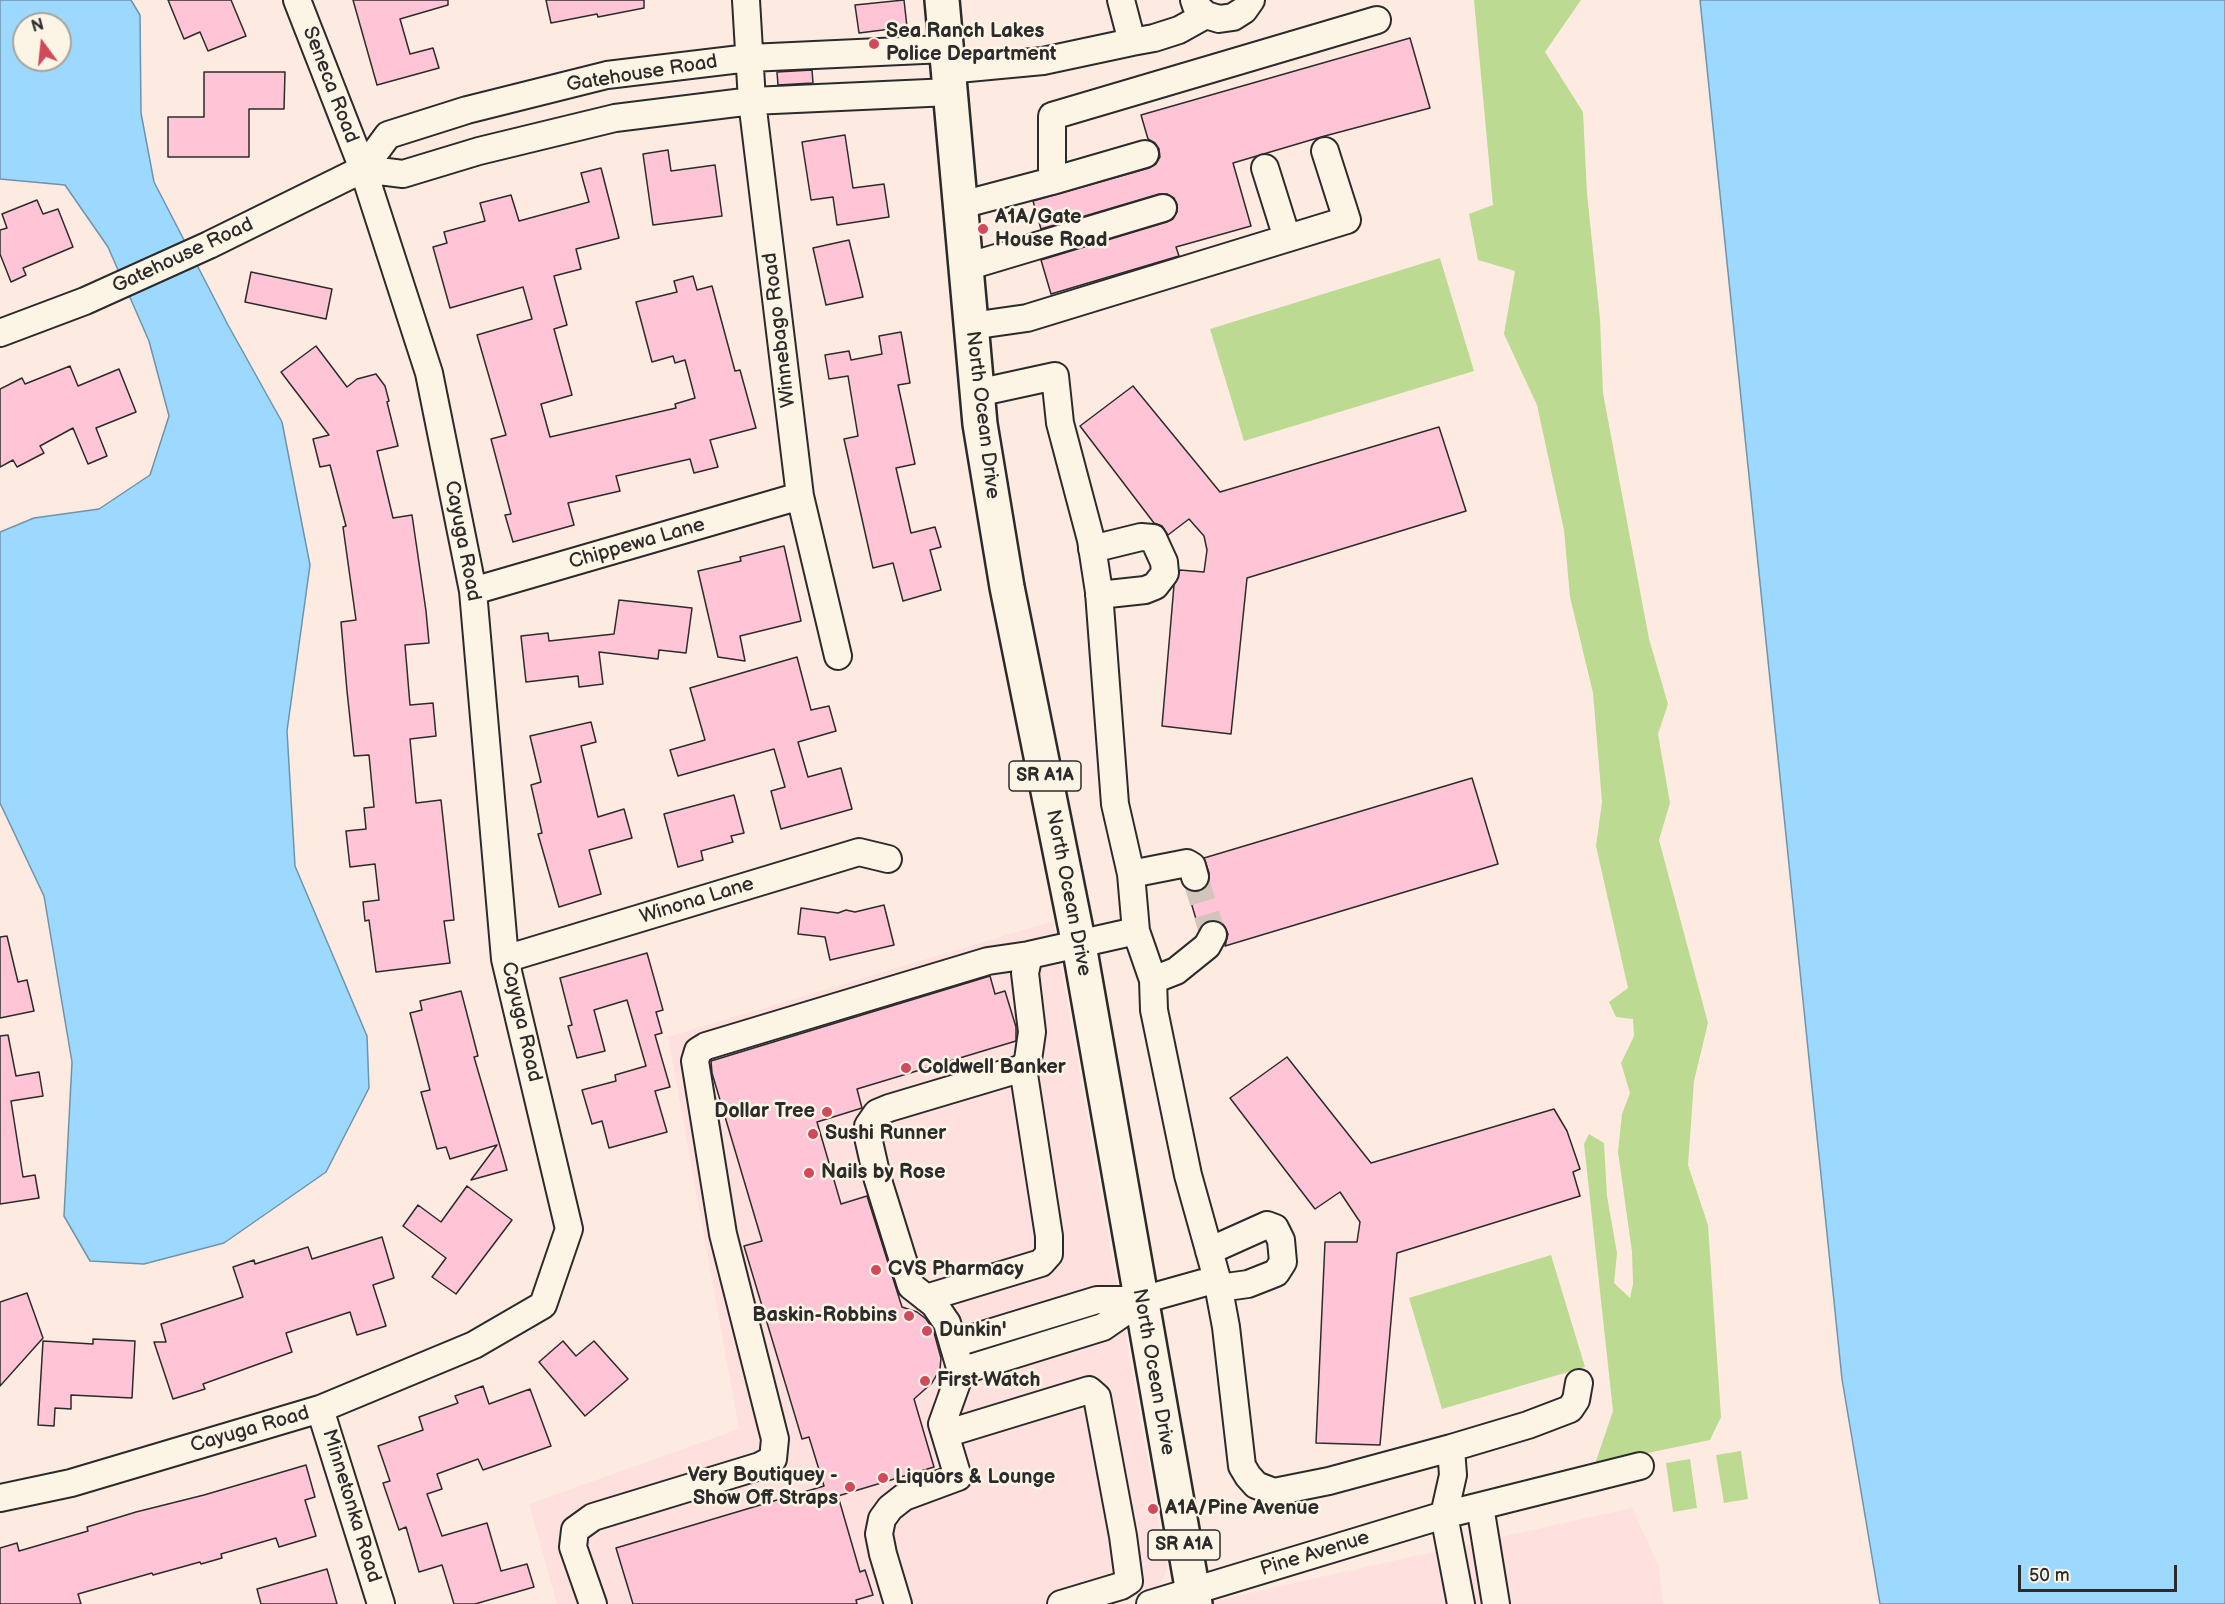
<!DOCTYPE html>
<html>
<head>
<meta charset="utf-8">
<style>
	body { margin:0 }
	#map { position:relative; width:2225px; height:1604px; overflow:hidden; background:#fdebe2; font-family:"Balsamiq Sans",sans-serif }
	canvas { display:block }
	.north { position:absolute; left:12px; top:12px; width:60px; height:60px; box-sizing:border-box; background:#fcf5e5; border:2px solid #a8a49b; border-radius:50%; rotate:345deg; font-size:16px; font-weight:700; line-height:24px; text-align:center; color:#2b2b2b }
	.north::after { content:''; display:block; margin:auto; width:21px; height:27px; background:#d1495b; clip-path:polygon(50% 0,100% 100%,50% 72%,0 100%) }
	.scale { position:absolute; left:2018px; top:1565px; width:159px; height:27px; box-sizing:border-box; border:3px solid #2b2b2b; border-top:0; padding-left:8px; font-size:18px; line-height:21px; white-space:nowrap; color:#2b2b2b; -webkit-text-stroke:4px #fcf5e5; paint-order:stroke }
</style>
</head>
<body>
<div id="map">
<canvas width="2225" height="1604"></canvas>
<div class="north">N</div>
<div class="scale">50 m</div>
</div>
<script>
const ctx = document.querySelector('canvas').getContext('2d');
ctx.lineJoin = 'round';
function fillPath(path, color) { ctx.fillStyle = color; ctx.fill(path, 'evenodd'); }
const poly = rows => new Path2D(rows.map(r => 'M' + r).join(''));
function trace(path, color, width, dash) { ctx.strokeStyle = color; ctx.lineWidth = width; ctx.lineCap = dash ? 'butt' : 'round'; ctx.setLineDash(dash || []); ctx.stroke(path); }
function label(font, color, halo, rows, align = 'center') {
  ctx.font = font + ' "Balsamiq Sans",sans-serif'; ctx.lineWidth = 5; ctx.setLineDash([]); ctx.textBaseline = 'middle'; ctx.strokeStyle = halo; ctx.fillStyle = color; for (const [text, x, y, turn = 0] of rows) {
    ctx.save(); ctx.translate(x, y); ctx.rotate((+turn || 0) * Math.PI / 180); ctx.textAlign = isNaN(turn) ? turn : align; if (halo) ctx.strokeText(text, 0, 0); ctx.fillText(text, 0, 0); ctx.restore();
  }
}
fillPath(poly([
	[1053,921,1167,1569,1160,1585,1096,1604,557,1604,529,1504,739,1429,668,1037],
	[1632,1508,1659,1567,1663,1604,1199,1604]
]), '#fee0de');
fillPath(poly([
	[1474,0,1581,0,1545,52,1583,112,1587,193,1600,319,1603,393,1649,639,1668,704,1658,734,1670,803,1659,840,1708,1023,1694,1081,1688,1165,1708,1225,1721,1417,1710,1440,1595,1464,1613,1411,1584,1144,1589,1134,1604,1143,1607,1196,1617,1253,1614,1283,1630,1298,1633,1284,1632,1252,1618,1152,1622,1114,1630,1093,1621,1063,1634,1036,1633,1019,1616,1017,1609,1002,1628,988,1596,846,1602,802,1593,693,1570,597,1564,530,1537,405,1504,334,1515,271,1478,260,1469,214,1493,205],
	[1440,258,1474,371,1244,441,1210,329],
	[1551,1255,1585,1367,1442,1409,1409,1298],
	[1741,1451,1748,1499,1724,1503,1716,1455],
	[1690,1459,1697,1508,1673,1512,1666,1463]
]), '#bdda92');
const water = poly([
	[0,0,131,0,140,15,141,113,154,182,228,325,282,422,310,565,287,731,295,866,367,1036,369,1088,326,1172,224,1243,144,1264,90,1261,64,1216,72,1062,44,896,0,803,0,532,34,518,99,509,150,475,169,416,149,341,108,247,65,185,0,179,0,0],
	[24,24,60,24,60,60,24,60,24,24],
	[1700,0,2225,0,2225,1604,1880,1604,1842,1379,1700,0]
]);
fillPath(water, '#9dd9fe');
trace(water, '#6f93aa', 1.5);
const building = poly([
	[168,0,231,0,246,36,208,51,200,32,184,39,168,0],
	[353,0,448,0,448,5,400,19,410,54,433,48,439,68,377,85,353,0],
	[546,0,644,0,644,8,598,17,597,14,551,23,546,0],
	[904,0,907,27,859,33,855,5,904,0],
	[1410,38,1430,108,1321,137,1233,163,1251,226,1176,247,1179,256,1051,294,1041,260,1167,222,1173,219,1177,212,1177,204,1174,198,1167,194,1159,194,1041,229,1033,201,1149,168,1156,164,1160,157,1159,149,1155,143,1148,139,1141,115,1410,38],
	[812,70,813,83,778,85,777,72,812,70],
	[204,72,285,72,284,109,249,109,249,157,168,157,168,117,204,117,204,72],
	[845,135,853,188,884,184,889,217,837,225,833,197,811,200,802,142,845,135],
	[668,150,671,171,715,165,722,216,653,225,643,154,668,150],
	[601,168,619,238,576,249,581,269,554,276,567,325,554,329,572,395,541,404,550,437,676,408,675,404,695,398,685,360,675,363,673,356,652,362,636,302,677,292,674,281,693,276,697,290,712,286,735,371,740,370,756,428,710,440,718,467,694,473,690,459,616,476,620,491,568,503,574,525,513,542,505,515,511,514,491,439,506,435,477,335,532,319,523,287,450,308,433,247,447,243,444,232,485,221,480,203,511,195,519,221,589,202,581,173,601,168],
	[37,200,43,214,58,209,73,247,23,268,26,275,11,282,0,254,0,230,7,228,2,214,37,200],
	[849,240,863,297,826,305,813,248,849,240],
	[251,272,332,289,326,319,245,302,251,272],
	[901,332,910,383,898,385,915,464,896,468,911,533,935,527,941,547,930,550,941,590,903,601,893,563,873,568,844,439,858,436,848,376,829,379,825,355,849,351,851,360,882,354,879,336,901,332],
	[316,346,347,387,357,379,376,374,385,386,389,401,387,402,398,446,377,451,393,518,412,515,426,611,429,643,405,645,410,705,433,703,436,736,410,739,416,803,441,800,454,920,444,921,450,963,376,972,369,920,365,921,363,902,379,900,375,864,350,867,346,831,366,829,364,808,374,807,369,755,354,756,347,691,341,622,356,620,343,527,346,526,330,465,320,467,313,439,329,435,281,372,316,346],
	[70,366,78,386,119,369,136,412,96,428,107,456,88,464,73,428,40,446,44,453,17,467,13,460,0,467,0,389,22,378,25,384,70,366],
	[1133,386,1220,492,1439,427,1466,511,1247,578,1231,734,1162,726,1174,585,1180,570,1204,572,1207,550,1204,536,1189,519,1168,535,1162,526,1154,523,1080,426,1133,386],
	[784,546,801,621,740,636,745,661,718,657,698,571,741,561,740,557,784,546],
	[619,600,692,608,686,653,659,650,658,659,599,652,603,684,579,687,578,676,526,682,521,636,548,633,549,641,614,634,619,600],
	[797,657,811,710,829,706,836,731,798,742,808,777,841,768,852,809,781,829,771,791,785,787,774,749,678,776,670,750,705,740,690,688,797,657],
	[591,722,596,742,581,746,598,817,624,809,632,838,589,850,601,894,559,907,538,834,542,833,531,785,541,782,530,736,591,722],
	[1472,778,1498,864,1225,946,1228,934,1225,927,1221,922,1213,920,1206,922,1199,929,1187,889,1199,891,1205,888,1209,881,1209,873,1204,858,1472,778],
	[734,795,744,833,731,836,733,842,701,851,703,860,678,867,664,814,734,795],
	[884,905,894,945,830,960,825,937,798,934,801,908,838,913,846,910,855,912,884,905],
	[7,936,18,982,27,980,34,1011,0,1018,0,937,7,936],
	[647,953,663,1010,656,1012,662,1033,655,1035,670,1087,655,1091,667,1132,609,1148,602,1121,592,1124,582,1090,616,1081,615,1075,646,1066,627,1000,594,1010,605,1051,577,1058,568,1026,572,1025,560,978,647,953],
	[990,976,995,994,1005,991,1016,1027,1016,1041,857,1089,862,1108,817,1122,841,1204,867,1196,902,1307,917,1312,926,1319,933,1329,941,1358,940,1369,932,1383,914,1399,934,1467,838,1496,860,1572,865,1570,873,1595,856,1600,857,1604,633,1604,616,1548,824,1486,809,1437,802,1439,744,1246,762,1241,712,1073,711,1061,990,976],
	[461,991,478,1056,474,1057,507,1170,471,1180,497,1145,450,1159,446,1147,437,1149,421,1092,430,1090,410,1013,422,1010,420,1001,461,991],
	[8,1035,16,1076,39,1072,43,1096,11,1101,23,1177,35,1175,39,1198,0,1204,0,1036,8,1035],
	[1287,1057,1371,1163,1554,1109,1567,1131,1580,1169,1573,1172,1580,1196,1397,1253,1380,1445,1316,1443,1325,1242,1357,1242,1360,1222,1340,1192,1315,1209,1230,1098,1287,1057],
	[467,1186,512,1220,456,1294,432,1277,446,1258,403,1226,418,1205,441,1222,467,1186],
	[382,1237,394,1278,373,1285,386,1326,357,1335,350,1312,286,1333,292,1352,203,1384,205,1389,173,1399,154,1342,166,1342,161,1324,243,1297,233,1267,254,1260,255,1264,308,1247,312,1259,382,1237],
	[27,1293,43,1338,0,1386,0,1302,27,1293],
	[93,1339,135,1341,132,1398,71,1395,71,1409,55,1408,54,1426,38,1425,43,1341,93,1344,93,1339],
	[563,1341,576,1356,594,1341,628,1379,585,1416,539,1362,563,1341],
	[483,1386,489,1404,530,1389,551,1446,483,1470,478,1459,437,1474,442,1489,427,1494,442,1536,487,1523,501,1571,527,1564,534,1587,475,1604,454,1604,442,1565,419,1572,406,1527,399,1530,383,1483,390,1481,378,1446,423,1430,419,1417,458,1403,455,1396,483,1386],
	[306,1465,315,1497,305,1500,316,1536,279,1547,276,1538,221,1554,222,1558,201,1564,200,1562,153,1575,152,1573,78,1594,81,1604,0,1604,0,1548,17,1543,19,1551,88,1531,87,1527,136,1512,204,1495,306,1465],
	[327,1569,337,1604,261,1604,257,1589,327,1569]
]);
fillPath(building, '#ffc5d6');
trace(building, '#2b2b2b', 1.5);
trace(poly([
	[1195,877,1213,935]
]), '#d3c5bd', 26, [26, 13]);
const minor = poly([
	[746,0,752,101,800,496,838,656],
	[1194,0,1196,6,1206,15,1219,19,1233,17,1244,10,1251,0],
	[1132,42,1154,38,1179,30,1206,15],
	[947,70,1043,61,1132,42,1121,0],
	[1265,168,1287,238],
	[363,169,403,174,479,151,615,118,752,101,950,92],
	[1052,181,1145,154],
	[961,205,1052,181,1052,116,1377,20],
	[966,267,1163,208],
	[971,326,1027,318,1347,220,1325,151],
	[0,333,85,301,209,245,363,169,388,135,467,110,607,75,749,58,945,49],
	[977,393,1055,376,1060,423,1091,540,1099,592,1115,804,1131,874,1136,931],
	[1092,549,1141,537,1153,538,1164,562,1165,573,1155,586,1145,590,1099,595],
	[473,591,800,496],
	[1131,874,1187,863,1192,866,1195,877],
	[505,959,859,852,888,859],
	[1153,980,1176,971,1207,946,1213,935],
	[1209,1251,1267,1225,1275,1228,1281,1240,1283,1262,1276,1273,1248,1284,1219,1288],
	[1217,1279,1226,1327,1242,1466,1248,1476,1256,1485,1274,1492,1329,1481,1451,1448,1453,1475,1444,1515,1461,1604],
	[926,1298,1041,1263,1049,1254,1049,1236,1023,1068],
	[953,1344,1097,1300,1142,1300,1217,1279,1188,1175,1154,1010,1153,980,1136,931,1029,955],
	[961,1371,1103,1327,1142,1300],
	[320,1409,381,1604],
	[945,1434,1089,1390,1097,1397,1123,1536,1129,1581,1121,1586,1061,1604],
	[1451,1448,1528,1425,1570,1409,1576,1400,1579,1383],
	[0,1498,71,1483,320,1409,474,1345,543,1305,569,1229,505,959,473,591,429,373,363,169,297,0],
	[1480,1506,1496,1604],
	[593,1604,573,1547,575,1530,593,1517,760,1466,773,1459,775,1439,723,1234,695,1061,698,1051,706,1046,988,961,1029,955,1025,973,1032,1032,1028,1060,1023,1068,889,1108,877,1113,868,1126,868,1137,877,1177,911,1286,934,1304,947,1323,961,1371,942,1424,958,1477,904,1497,890,1508,882,1519,879,1534,883,1554,898,1604],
	[1150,1604,1444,1515,1640,1466]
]);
const major = poly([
	[942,0,980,424,1007,587,1079,945,1195,1604]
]);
trace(minor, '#2b2b2b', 30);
trace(major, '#2b2b2b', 38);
trace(minor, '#fcf5e5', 26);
trace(major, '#fcf5e5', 33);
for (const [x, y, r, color] of [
	[874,44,6,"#d1495b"],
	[983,229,6,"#d1495b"],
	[906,1068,6,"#d1495b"],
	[827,1112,6,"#d1495b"],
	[813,1134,6,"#d1495b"],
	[809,1173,6,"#d1495b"],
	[876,1270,6,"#d1495b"],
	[909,1316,6,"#d1495b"],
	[927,1331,6,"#d1495b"],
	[925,1381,6,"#d1495b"],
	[883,1478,6,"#d1495b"],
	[850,1487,6,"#d1495b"],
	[1153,1509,6,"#d1495b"]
]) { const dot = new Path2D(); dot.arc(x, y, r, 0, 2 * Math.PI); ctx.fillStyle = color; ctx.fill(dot); trace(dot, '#fcf5e5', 2); }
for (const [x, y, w] of [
	[1045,776,72],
	[1184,1545,72]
]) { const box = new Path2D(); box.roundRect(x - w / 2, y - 15, w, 30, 4.5); ctx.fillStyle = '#fcf5e5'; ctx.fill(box); trace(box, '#2b2b2b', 1.5); }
label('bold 18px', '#2b2b2b', null, [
	["SR A1A",1045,776],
	["SR A1A",1184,1545]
]);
label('bold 20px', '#2b2b2b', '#fcf5e5', [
	["Sea Ranch Lakes",886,32],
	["Police Department",886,55],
	["A1A/Gate",995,218],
	["House Road",995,241],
	["Coldwell Banker",918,1068],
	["Dollar Tree",815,1112,"right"],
	["Sushi Runner",825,1134],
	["Nails by Rose",821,1173],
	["CVS Pharmacy",888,1270],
	["Baskin-Robbins",897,1316,"right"],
	["Dunkin'",939,1331],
	["First Watch",937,1381],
	["Very Boutiquey -",838,1476,"right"],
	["Show Off Straps",838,1499,"right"],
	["Liquors & Lounge",895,1478],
	["A1A/Pine Avenue",1165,1509]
], 'left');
label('20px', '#2b2b2b', '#fcf5e5', [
	["Gatehouse Road",642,74,-9],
	["Seneca Road",330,85,69],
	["Gatehouse Road",183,256,-25],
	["Winnebago Road",780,330,-97],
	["North Ocean Drive",982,415,83],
	["Cayuga Road",462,541,79],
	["Chippewa Lane",637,544,-16],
	["North Ocean Drive",1068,893,79],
	["Winona Lane",697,901,-17],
	["Cayuga Road",521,1022,77],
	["North Ocean Drive",1153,1372,80],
	["Cayuga Road",250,1430,-16],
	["Minnetonka Road",351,1506,73],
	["Pine Avenue",1315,1554,-17]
]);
</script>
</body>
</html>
